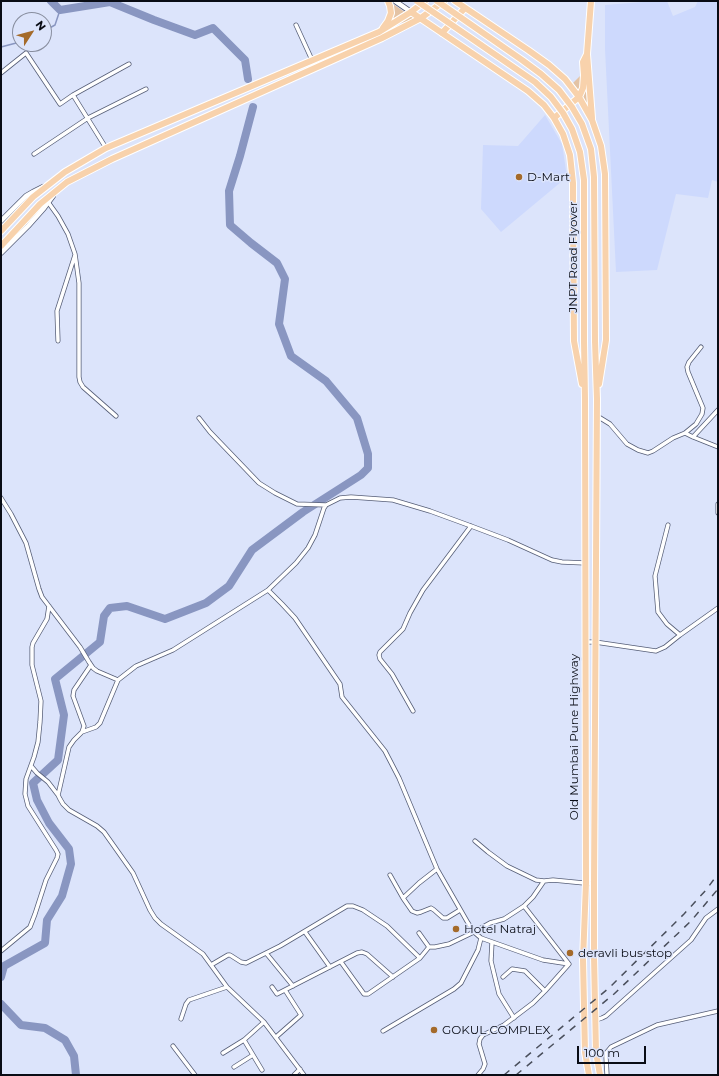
<!DOCTYPE html>
<html>
<head>
<meta charset="utf-8">
<style>
	body { margin:0 }
	#map { position:relative; width:719px; height:1076px; overflow:hidden; background:#dce4fb; font-family:Montserrat,sans-serif }
	canvas { display:block }
	.frame { position:absolute; inset:0; border:2px solid #090c15; pointer-events:none }
	.north { position:absolute; left:12px; top:12px; width:40px; height:40px; box-sizing:border-box; background:#dce4fb; border:1px solid #888e9f; border-radius:50%; rotate:54deg; font-size:11px; font-weight:700; line-height:16px; text-align:center; color:#090c15 }
	.north::after { content:''; display:block; margin:auto; width:14px; height:18px; background:#a46a2a; clip-path:polygon(50% 0,100% 100%,50% 72%,0 100%) }
	.scale { position:absolute; left:577px; top:1046px; width:69px; height:18px; box-sizing:border-box; border:2px solid #090c15; border-top:0; padding-left:5px; font-size:12px; line-height:14px; white-space:nowrap; color:#090c15; -webkit-text-stroke:3px #dce4fb; paint-order:stroke }
</style>
</head>
<body>
<div id="map">
<canvas width="719" height="1076"></canvas>
<div class="frame"></div>
<div class="north">N</div>
<div class="scale">100 m</div>
</div>
<script>
const ctx = document.querySelector('canvas').getContext('2d');
ctx.lineJoin = 'round';
function fillPath(path, color) { ctx.fillStyle = color; ctx.fill(path, 'evenodd'); }
const poly = rows => new Path2D(rows.map(r => 'M' + r).join(''));
function trace(path, color, width, dash) { ctx.strokeStyle = color; ctx.lineWidth = width; ctx.lineCap = dash ? 'butt' : 'round'; ctx.setLineDash(dash || []); ctx.stroke(path); }
function label(font, color, halo, rows, align = 'center') {
  ctx.font = font + ' Montserrat,sans-serif'; ctx.lineWidth = 3; ctx.setLineDash([]); ctx.textBaseline = 'middle'; ctx.strokeStyle = halo; ctx.fillStyle = color; for (const [text, x, y, turn = 0] of rows) {
    ctx.save(); ctx.translate(x, y); ctx.rotate((+turn || 0) * Math.PI / 180); ctx.textAlign = isNaN(turn) ? turn : align; if (halo) ctx.strokeText(text, 0, 0); ctx.fillText(text, 0, 0); ctx.restore();
  }
}
fillPath(poly([
	[656,1,667,1,673,16,695,7,698,1,718,1,718,183,718,182,712,180,708,198,676,194,657,270,616,272,605,49,605,5],
	[545,115,562,144,567,177,501,232,481,209,483,145,518,146]
]), '#cdd9fd');
fillPath(poly([
	[393,4,415,19,388,27,393,17,394,10],
	[586,68,588,105,573,83,581,75]
]), '#e3c3a5');
trace(poly([
	[44,31,55,25,60,10],
	[1,47,20,42]
]), '#8996c1', 1.5);
trace(poly([
	[51,1,60,10,110,2,154,20,195,35,213,28,245,60,248,79],
	[1,977,4,966,45,943,47,920,62,896,71,864,69,849,49,823,37,800,33,783,58,760,64,715,55,679,100,642,104,616,110,608,127,606,165,619,206,603,229,586,252,550,303,512,361,475,368,468,368,454,357,418,326,381,291,356,279,324,285,279,277,263,251,243,230,225,229,191,240,156,253,107],
	[1,1004,21,1025,45,1028,65,1040,74,1056,76,1075]
]), '#8996c1', 8);
const minor = poly([
	[296,25,312,60],
	[1,73,26,53,60,104,73,95,129,64],
	[73,95,106,148],
	[34,154,88,118,146,89],
	[48,202,58,216,68,234,75,254,79,283,79,377,80,382,83,387,116,416],
	[58,341,57,311,75,255],
	[597,416,610,424,627,444,638,450,648,453,653,451,673,438,685,433,696,424,702,414,703,408,688,372,687,367,689,362,701,347],
	[199,418,210,432,259,483,275,493,297,504,326,505],
	[685,433,693,437,718,447],
	[693,437,718,410],
	[1,498,11,514,26,543,39,589,42,597,80,647,89,662,93,668,97,671,118,680,136,666,173,650,268,590,296,563,308,548,315,535,324,508,326,505,340,498,351,497,393,500,430,511,471,526,508,540,552,560,562,562,585,563],
	[718,513,718,504],
	[668,525,655,576,658,612,667,624,680,635],
	[268,590,282,604,295,618,340,684,342,697,385,751,399,778,437,869,468,923,474,932,481,938,543,960,569,964,524,906,504,919,490,923,474,932,449,944,435,947,429,947,420,958,368,994,364,994,341,962],
	[585,642,595,642,656,651,665,647,680,635,718,608],
	[91,665,74,690,73,696,84,726,82,732,74,740,69,747,59,791,58,795,60,799,63,804,69,810,97,826,104,832,133,873,150,910,155,918,161,924,203,954,227,987,264,1022,304,1075],
	[413,711,392,674,380,659,379,655,380,652,403,629,410,613,423,590,471,526],
	[82,732,96,727,100,723,118,680],
	[31,766,37,773,48,782,58,795],
	[475,841,488,852,507,866,536,880,544,881],
	[390,875,403,898,412,911,417,913,421,912,431,908,434,910,443,918,447,918,460,910],
	[403,898,419,883,437,869],
	[524,906,533,897,544,881,553,880,594,884],
	[305,932,330,967],
	[419,933,429,947],
	[492,942,491,961,499,994,514,1018],
	[1,951,30,927,35,914,46,880,57,858,58,854,56,850,28,806,25,794,26,779,34,757,38,742,40,722,41,701,32,665,32,647,33,643,47,619,49,606],
	[266,953,293,986],
	[211,965,228,955,230,955,241,962,246,963,280,946,347,906,353,906,363,910,387,926,420,958],
	[503,977,512,969,525,971,545,991],
	[272,987,277,994,357,953,362,952,367,954,393,977],
	[181,1019,186,1004,189,1000,227,987],
	[596,1020,602,1018,606,1016,691,940,706,918,718,909],
	[383,1031,454,989,461,983,478,950,481,938],
	[276,1037,301,1015,285,990],
	[244,1040,262,1070],
	[173,1046,195,1075],
	[223,1053,244,1040,264,1022],
	[234,1067,253,1055],
	[294,1075,300,1069],
	[478,1075,483,1069,485,1064,479,1044,480,1039,483,1035,504,1025,533,1003,545,991,569,964],
	[607,1075,606,1057,606,1053,611,1047,657,1025,718,1011]
]);
const tertiary = poly([
	[395,1,411,12],
	[1,221,26,196,33,192,43,187],
	[1,253,28,226,44,208,53,196]
]);
const trunk = poly([
	[455,1,528,50,549,65,565,79,579,97,592,120,601,146,605,174,606,340,599,384],
	[591,1,587,54,592,118],
	[411,12,528,91,544,105,554,118,563,134,570,155,573,183,573,204,574,341,582,384],
	[383,28,388,21,391,13,390,6,388,1],
	[442,33,465,8],
	[554,118,579,97,583,88,584,75,583,62,587,54],
	[1,231,33,197,65,172,106,148,379,32,411,12,425,1],
	[1,246,40,204,67,182,112,159,382,38,421,18,444,1],
	[584,341,585,399,586,883,583,960,585,1052,589,1075],
	[595,341,597,399,594,884,594,956,596,1052,600,1075]
]);
trace(minor, '#565e77', 5);
trace(tertiary, '#565e77', 6);
trace(trunk, '#fff', 8);
trace(minor, '#fff', 3.5);
trace(tertiary, '#fff', 4.5);
trace(trunk, '#f8d2ac', 6);
trace(poly([
	[504,1075,609,988,684,914,706,890,718,874],
	[516,1075,614,994,691,921,718,889]
]), '#4a4f5c', 1.5, [7, 7]);
const trunkBridge = poly([
	[417,1,535,82,551,97,563,113,572,129,580,152,584,180,584,341],
	[437,1,522,60,541,74,559,90,572,107,582,124,591,149,594,177,595,341]
]);
trace(trunkBridge, '#fff', 8, []);
trace(trunkBridge, '#f8d2ac', 6);
for (const [x, y, r, color] of [
	[519,177,4,"#a46a2a"],
	[456,929,4,"#a46a2a"],
	[570,953,4,"#a46a2a"],
	[434,1030,4,"#a46a2a"]
]) { const dot = new Path2D(); dot.arc(x, y, r, 0, 2 * Math.PI); ctx.fillStyle = color; ctx.fill(dot); trace(dot, '#dce4fb', 1.5); }
label('12px', '#090c15', '#dce4fb', [
	["D-Mart",527,177],
	["Hotel Natraj",464,929],
	["deravli bus stop",578,953],
	["GOKUL COMPLEX",442,1030]
], 'left');
label('12px', '#090c15', '#dce4fb', [
	["JNPT Road Flyover",573,257,-90],
	["Old Mumbai Pune Highway",574,737,-90]
]);
</script>
</body>
</html>
